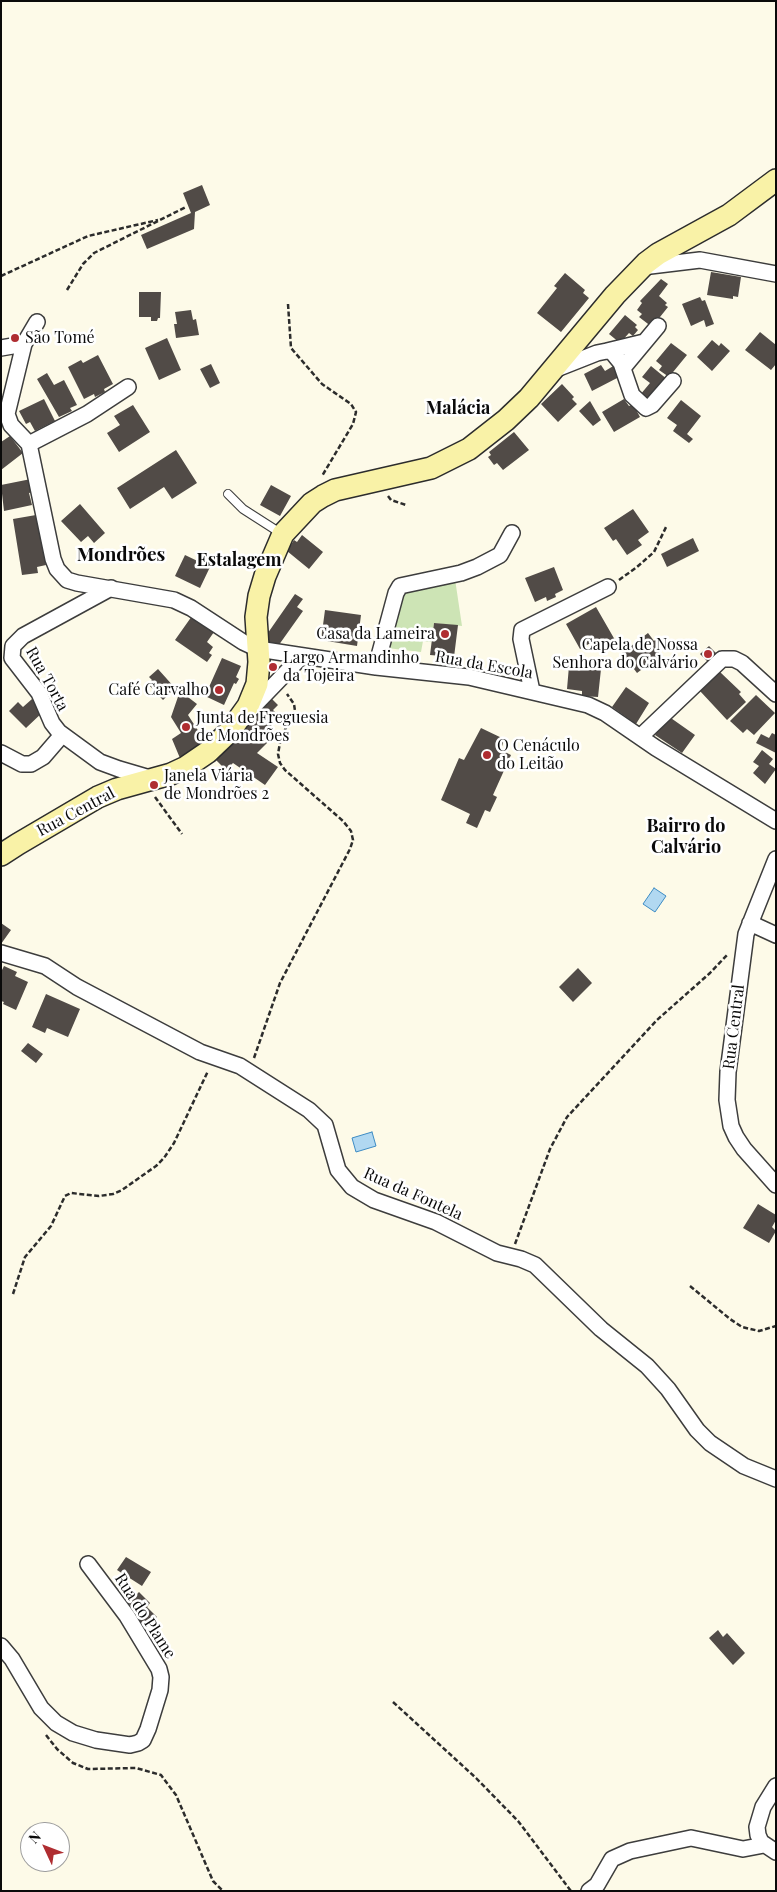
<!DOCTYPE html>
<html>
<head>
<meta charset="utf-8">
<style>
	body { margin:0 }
	#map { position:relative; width:777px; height:1892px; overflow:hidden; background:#fdfae8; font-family:"Playfair Display",serif }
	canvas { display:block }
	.frame { position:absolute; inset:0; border:2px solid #0a0a0a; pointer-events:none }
	.north { position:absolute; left:20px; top:1822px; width:50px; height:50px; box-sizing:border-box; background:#fff; border:1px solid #9d9d9d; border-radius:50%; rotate:313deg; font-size:14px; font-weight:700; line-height:20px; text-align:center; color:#0a0a0a }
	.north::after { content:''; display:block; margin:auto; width:18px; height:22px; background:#af2d31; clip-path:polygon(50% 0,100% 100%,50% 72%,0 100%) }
</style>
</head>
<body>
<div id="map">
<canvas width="777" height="1892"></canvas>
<div class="frame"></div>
<div class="north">N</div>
</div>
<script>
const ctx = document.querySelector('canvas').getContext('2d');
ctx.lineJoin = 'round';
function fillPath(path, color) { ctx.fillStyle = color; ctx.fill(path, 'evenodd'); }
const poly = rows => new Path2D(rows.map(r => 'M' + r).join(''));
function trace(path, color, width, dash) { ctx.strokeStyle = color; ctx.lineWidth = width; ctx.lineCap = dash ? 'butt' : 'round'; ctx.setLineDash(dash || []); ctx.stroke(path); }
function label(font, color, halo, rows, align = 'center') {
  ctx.font = font + ' "Playfair Display",serif'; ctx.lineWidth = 5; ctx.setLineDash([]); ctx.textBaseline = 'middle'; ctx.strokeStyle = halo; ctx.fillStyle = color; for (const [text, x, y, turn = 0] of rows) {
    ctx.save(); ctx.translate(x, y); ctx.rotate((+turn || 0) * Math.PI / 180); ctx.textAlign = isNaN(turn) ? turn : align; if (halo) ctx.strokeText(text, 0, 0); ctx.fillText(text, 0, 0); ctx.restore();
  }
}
fillPath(poly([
	[455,579,462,626,434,623,431,642,423,641,421,652,387,648,401,591]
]), '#cde4b5');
const water = poly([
	[654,888,666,896,655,912,643,904,654,888],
	[372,1132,376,1146,356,1152,352,1138,372,1132]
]);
fillPath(water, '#b1d8f1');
trace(water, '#3d8bc3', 1);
fillPath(poly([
	[202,185,210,205,195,212,194,229,147,249,141,235,191,213,183,193],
	[711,272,741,277,738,297,733,296,733,299,707,295],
	[565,273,585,290,583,293,589,298,561,332,537,313,557,288,554,286],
	[661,279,668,284,659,296,667,303,665,305,668,307,652,327,639,317,642,314,637,310,642,303,640,301],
	[139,292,161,292,160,318,158,318,157,321,151,321,151,317,139,317],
	[700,297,702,301,705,300,714,324,706,327,704,320,691,326,682,304],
	[191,310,193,320,196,319,199,335,176,338,174,324,177,324,175,312],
	[625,315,637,325,635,327,638,330,633,336,629,333,620,343,609,334],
	[760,332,776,345,776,364,771,370,745,350],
	[167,338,181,370,159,380,145,348],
	[712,340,719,346,721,343,730,351,712,371,697,357],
	[671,343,687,355,669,377,659,370,662,366,656,361],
	[98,355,113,384,104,389,105,392,95,397,94,394,84,399,68,367,81,360,83,363],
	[211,364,220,383,210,388,200,369],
	[601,365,605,371,615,365,621,376,592,391,584,374],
	[651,366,668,380,648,402,640,395,650,383,642,377],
	[47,373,54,385,64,380,77,405,70,408,72,411,59,417,37,379],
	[562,384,574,397,572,399,577,404,558,422,541,404],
	[44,399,55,421,35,431,30,422,26,424,19,411],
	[624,399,629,406,633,404,640,417,614,432,602,412],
	[681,400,701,416,687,434,693,439,689,443,673,431,677,425,667,418],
	[590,401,601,420,593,426,579,411],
	[133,405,150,432,119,452,107,433,120,425,114,416],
	[514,432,529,450,503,470,497,463,494,465,488,457,491,455,489,452],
	[10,436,23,453,1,470,1,442],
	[176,450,197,483,172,499,164,487,130,509,117,488],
	[31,479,34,492,29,493,32,505,4,511,1,485],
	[271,485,291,496,280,516,260,505],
	[80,504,105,533,94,543,88,536,81,542,61,521],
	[633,509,649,532,638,540,642,545,627,555,616,539,613,541,604,528],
	[36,515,46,565,37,567,38,573,22,575,13,519],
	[302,535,323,552,309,569,287,551,294,540,297,542],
	[693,538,699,551,667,567,661,554],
	[185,555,210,567,200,588,175,576],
	[554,567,563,590,555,594,556,597,547,601,546,597,535,602,525,578],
	[295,594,303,599,297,607,303,611,276,649,263,640],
	[596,607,615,640,598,650,594,641,580,649,566,624],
	[325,610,361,615,357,646,321,640],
	[192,616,214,632,207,642,213,647,209,653,212,655,207,662,175,640],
	[434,623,458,625,454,657,430,655],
	[648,633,654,641,656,639,660,645,656,648,661,655,637,673,622,653],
	[709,646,716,653,708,662,700,654],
	[222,658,241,666,236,677,239,679,236,684,234,683,224,705,205,696],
	[569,666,601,669,598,697,582,696,582,691,567,689],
	[158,669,175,688,163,700,148,684,152,680,149,677],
	[720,672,741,692,739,694,746,702,727,720,700,691],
	[626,687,649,703,636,724,612,707],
	[180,691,197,704,188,715,208,746,182,763,172,739,181,733,171,717],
	[756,695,775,713,754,735,747,729,743,733,730,721],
	[271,698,278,705,273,710,280,717,266,731,273,737,257,753,278,767,265,785,233,763,226,770,212,756],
	[32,699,44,711,26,728,9,711,18,702,23,707],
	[668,716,695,735,682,753,655,735],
	[481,728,504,739,501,750,511,755,493,795,497,797,490,812,485,810,477,828,466,823,470,814,441,800,459,758,464,760],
	[772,733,776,735,776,753,756,743,761,734,769,738],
	[762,750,773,759,769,764,776,769,765,784,753,773,759,766,753,762],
	[1,923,11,930,1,944],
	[4,966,17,972,15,976,28,982,16,1010,3,1004,4,1002,1,1001,1,972],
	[578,968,592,983,573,1002,559,987],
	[46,994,80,1009,68,1037,47,1028,45,1033,32,1027],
	[28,1043,43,1054,36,1063,21,1051],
	[758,1204,776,1215,776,1220,772,1227,776,1231,769,1243,743,1228],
	[126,1557,151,1572,142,1586,117,1570],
	[139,1592,150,1603,147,1607,157,1617,147,1628,128,1612,132,1607,128,1603],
	[718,1630,723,1637,727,1633,745,1653,733,1665,709,1638]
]), '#514b47');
const lane = poly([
	[228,494,243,509,282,534]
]);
const street = poly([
	[642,267,700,260,776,274],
	[37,322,24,344,7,414,11,425,29,444,53,559,57,569,67,580,77,583,174,600,191,608,243,642,258,649,376,667,469,677,588,705,605,713,656,748,776,821],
	[1,348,24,344],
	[607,351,644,342],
	[623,368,658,326],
	[554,370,597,353,607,351,612,352,621,363,632,395,646,408,652,405,673,381],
	[29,444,87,414,128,387],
	[111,588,23,636,13,646,12,658,39,693,52,723,59,732,100,762,119,769,153,779],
	[376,667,396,593,400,586,461,573,477,567,500,555,512,533],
	[532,691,521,639,522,630,608,587],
	[250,710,302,656],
	[640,737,722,659,734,659,742,663,776,694],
	[1,753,22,764,31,764,43,757,62,735],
	[776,859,746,934,728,1072,727,1100,731,1126,736,1137,744,1149,776,1185],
	[750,923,776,935],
	[1,953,45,966,77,987,200,1052,240,1066,309,1110,325,1125,338,1170,352,1187,374,1200,436,1222,497,1253,521,1259,535,1265,601,1329,647,1366,668,1389,697,1430,710,1443,744,1466,776,1479],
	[1,1646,12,1659,41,1708,56,1723,73,1733,96,1740,130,1745,138,1743,143,1740,148,1729,160,1690,161,1677,159,1669,127,1616,88,1564],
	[776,1786,763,1807,757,1827,758,1835,761,1842,776,1852],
	[589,1891,597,1885,612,1859,630,1851,691,1838,743,1849,764,1845]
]);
const secondary = poly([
	[1,855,18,844,98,797,117,789,171,774,186,767,208,752,230,731,248,706,257,684,259,662,256,617,259,596,265,576,283,534,312,503,323,496,335,490,431,468,469,449,506,420,529,398,615,295,646,263,658,254,729,215,776,180]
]);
trace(lane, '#3d3d3d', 10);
trace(street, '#3d3d3d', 18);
trace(secondary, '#2c2c2c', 24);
trace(poly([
	[1,276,88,236,158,220],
	[67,290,83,264,94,253,186,207],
	[288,304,291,348,322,384,351,404,356,412,353,424,322,476],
	[388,496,391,500,406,505],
	[619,580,637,567,654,552,667,525],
	[155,797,182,834],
	[254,1058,280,983,350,849,353,840,351,831,343,821,285,770,280,763,278,754,281,737,295,711,294,704,287,694],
	[515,1244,550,1149,567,1117,657,1020,710,973,728,954],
	[690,1286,730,1319,742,1327,759,1331,776,1326],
	[13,1294,25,1257,51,1226,65,1196,71,1193,99,1196,113,1194,122,1190,156,1166,164,1158,174,1143,208,1071],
	[393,1702,476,1778,518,1821,571,1891],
	[46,1735,57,1749,73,1763,88,1769,136,1768,161,1775,176,1795,213,1881,223,1891]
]), '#2c2c2c', 2.5, [5, 2.5]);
trace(lane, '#fff', 8);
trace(street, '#fff', 15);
trace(secondary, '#f9f2a7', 21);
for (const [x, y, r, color] of [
	[15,338,5,"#af2d31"],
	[445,634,5,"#af2d31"],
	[708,654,5,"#af2d31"],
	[273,667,5,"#af2d31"],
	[219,690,5,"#af2d31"],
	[186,727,5,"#af2d31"],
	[487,755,5,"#af2d31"],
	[154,785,5,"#af2d31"]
]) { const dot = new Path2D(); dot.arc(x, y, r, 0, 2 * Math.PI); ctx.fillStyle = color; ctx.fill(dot); trace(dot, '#fff', 2); }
label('16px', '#0a0a0a', '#fff', [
	["São Tomé",25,338],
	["Casa da Lameira",435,634,"right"],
	["Capela de Nossa",698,645,"right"],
	["Senhora do Calvário",698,663,"right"],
	["Largo Armandinho",283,658],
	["da Tojeira",283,676],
	["Café Carvalho",209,690,"right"],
	["Junta de Freguesia",196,718],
	["de Mondrões",196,736],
	["O Cenáculo",497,746],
	["do Leitão",497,764],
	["Janela Viária",164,776],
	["de Mondrões 2",164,794]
], 'left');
label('16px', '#0a0a0a', '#fff', [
	["Rua da Escola",484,665,10],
	["Rua Torta",47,679,61],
	["Rua Central",76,812,-28],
	["Rua Central",734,1027,-83],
	["Rua da Fontela",413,1194,24],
	["Rua do Plame",145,1616,57]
]);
label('bold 18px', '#0a0a0a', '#fff', [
	["Malácia",458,408],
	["Estalagem",239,560],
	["Bairro do",686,826],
	["Calvário",686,847]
]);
label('bold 19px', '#0a0a0a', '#fff', [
	["Mondrões",121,555]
]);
</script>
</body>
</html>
